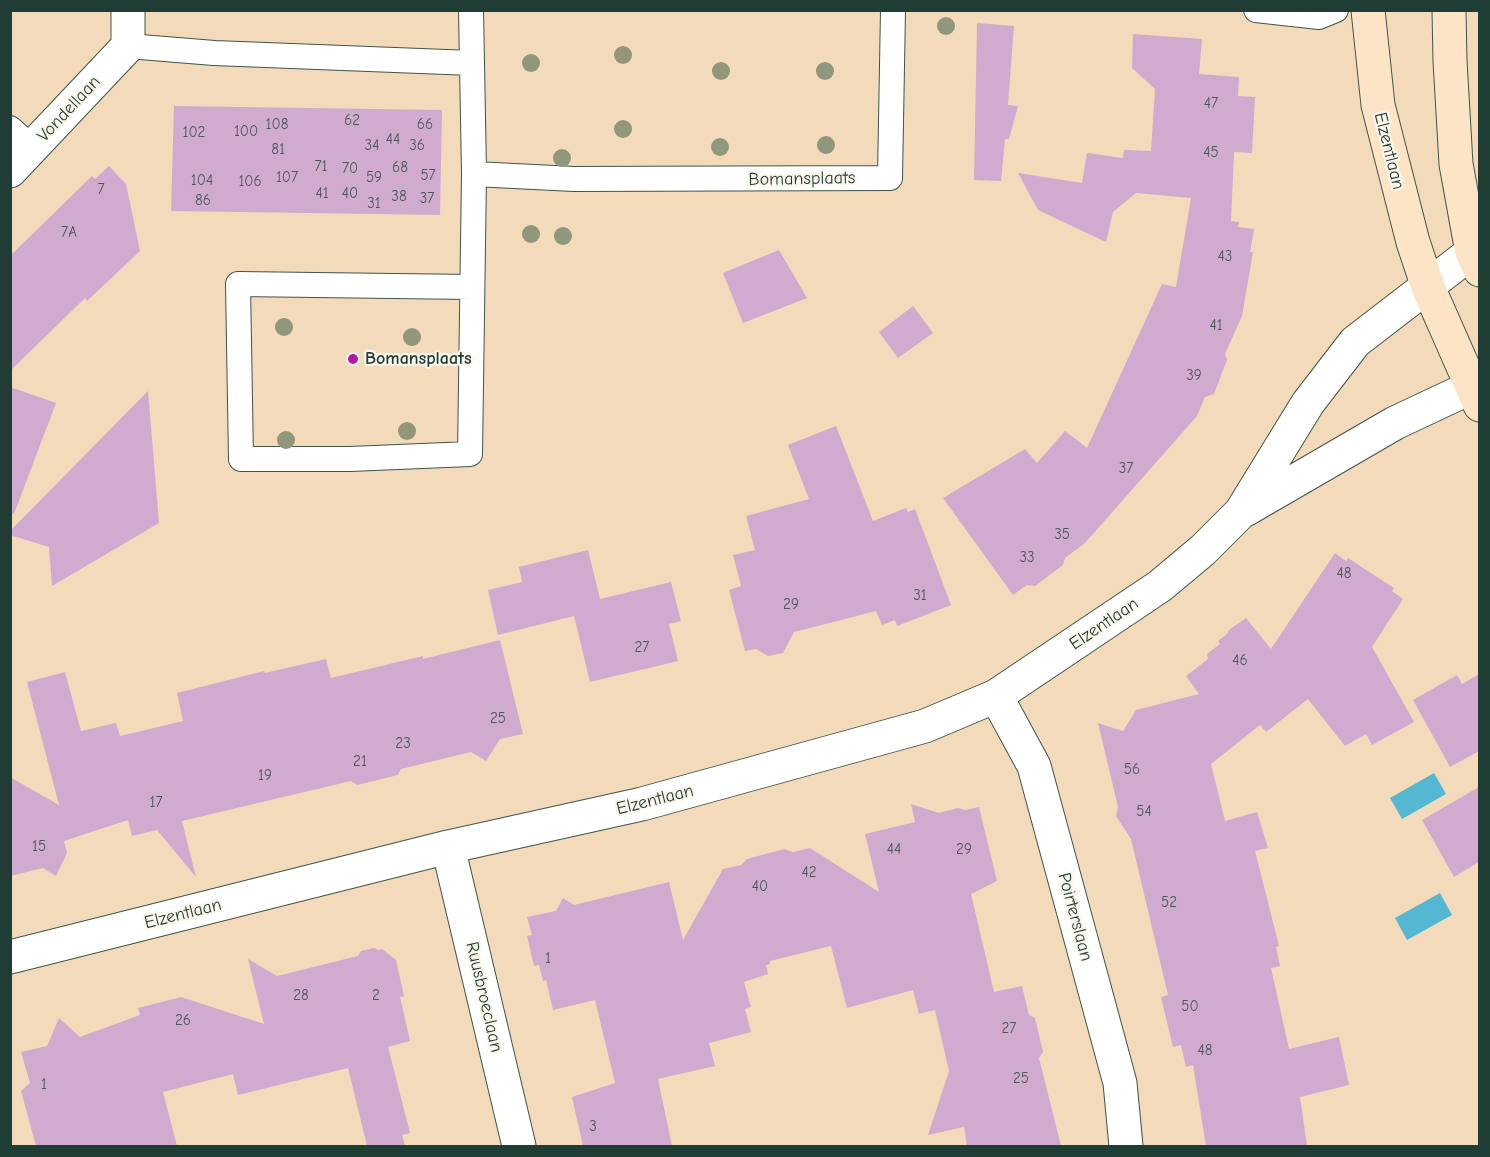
<!DOCTYPE html>
<html>
<head>
<meta charset="utf-8">
<style>
	body { margin:0 }
	#map { position:relative; width:1490px; height:1157px; overflow:hidden; background:#f3dabb; font-family:"Comic Neue",sans-serif }
	canvas { display:block }
	.frame { position:absolute; inset:0; border:12px solid #1f3d34; pointer-events:none }
</style>
</head>
<body>
<div id="map">
<canvas width="1490" height="1157"></canvas>
<div class="frame"></div>
</div>
<script>
const ctx = document.querySelector('canvas').getContext('2d');
ctx.lineJoin = 'round';
function fillPath(path, color) { ctx.fillStyle = color; ctx.fill(path, 'evenodd'); }
const poly = rows => new Path2D(rows.map(r => 'M' + r).join(''));
function trace(path, color, width, dash) { ctx.strokeStyle = color; ctx.lineWidth = width; ctx.lineCap = dash ? 'butt' : 'round'; ctx.setLineDash(dash || []); ctx.stroke(path); }
function label(font, color, halo, rows, align = 'center') {
  ctx.font = font + ' "Comic Neue",sans-serif'; ctx.lineWidth = 4.5; ctx.setLineDash([]); ctx.textBaseline = 'middle'; ctx.strokeStyle = halo; ctx.fillStyle = color; for (const [text, x, y, turn = 0] of rows) {
    ctx.save(); ctx.translate(x, y); ctx.rotate((+turn || 0) * Math.PI / 180); ctx.textAlign = isNaN(turn) ? turn : align; if (halo) ctx.strokeText(text, 0, 0); ctx.fillText(text, 0, 0); ctx.restore();
  }
}
fillPath(poly([
	[1434,773,1446,794,1402,819,1390,798],
	[1440,893,1452,915,1407,940,1395,918]
]), '#54b8d3');
fillPath(poly([
	[977,23,1014,26,1008,105,1018,106,1009,139,1005,139,1001,181,974,180],
	[1133,34,1202,39,1199,74,1239,77,1238,96,1255,97,1252,153,1234,152,1231,221,1239,222,1238,227,1254,229,1250,252,1253,252,1242,316,1225,354,1227,360,1214,394,1205,397,1197,416,1085,543,1065,558,1063,565,1035,586,1027,585,1013,595,943,498,1025,449,1037,463,1065,431,1087,448,1162,284,1176,287,1191,198,1136,193,1113,212,1106,242,1038,210,1018,173,1082,183,1087,153,1123,158,1124,150,1151,151,1155,89,1132,68],
	[174,106,442,110,440,215,171,211],
	[109,166,126,184,140,251,87,301,85,298,10,371,10,256,92,176,95,179],
	[779,250,807,298,743,323,723,273],
	[913,306,933,333,898,358,879,332],
	[10,387,56,403,14,514,10,513],
	[148,391,159,523,52,586,49,547,10,535,10,531],
	[836,426,873,521,906,508,908,512,915,509,951,605,897,626,895,620,882,625,876,611,794,632,783,653,768,656,756,649,745,651,729,590,741,586,733,555,755,550,746,516,809,499,788,445],
	[588,550,600,599,671,582,681,621,669,624,678,661,590,682,574,616,498,635,488,590,522,582,519,567],
	[1335,553,1346,561,1348,558,1394,588,1392,591,1403,599,1372,647,1414,722,1372,745,1366,734,1345,746,1308,699,1266,732,1260,725,1211,764,1225,821,1257,812,1268,848,1255,851,1279,946,1276,947,1280,966,1271,968,1289,1049,1339,1037,1349,1085,1300,1097,1307,1146,1206,1146,1193,1065,1186,1067,1181,1045,1173,1047,1161,997,1168,995,1131,839,1116,816,1118,807,1098,723,1123,731,1136,710,1199,694,1186,676,1208,659,1207,654,1220,644,1218,641,1227,634,1229,630,1246,618,1271,649],
	[500,640,523,734,500,739,486,761,471,752,401,769,398,775,357,785,351,781,182,821,196,877,157,830,132,836,128,820,64,841,67,853,56,876,43,868,10,876,10,777,59,805,27,682,65,672,81,731,116,723,120,736,183,721,177,693,264,671,265,673,326,659,331,678,423,656,423,659],
	[1479,674,1479,751,1450,767,1413,700,1457,675,1462,684],
	[1479,787,1479,862,1454,877,1422,820],
	[911,804,939,813,958,808,965,810,979,807,997,881,971,894,994,992,1022,986,1029,1015,1035,1018,1043,1052,1039,1058,1061,1146,967,1146,964,1127,928,1135,949,1071,935,1010,919,1014,913,990,847,1008,831,946,770,961,770,964,766,965,768,974,744,982,751,1007,745,1009,751,1032,709,1043,715,1066,658,1079,672,1146,583,1146,572,1097,615,1083,595,1000,553,1010,546,980,543,981,539,965,534,966,527,936,532,935,527,917,556,911,563,898,574,905,669,882,683,940,723,869,741,865,747,859,784,849,793,852,810,848,879,892,865,834,915,822],
	[374,948,378,950,382,949,396,960,404,996,400,997,410,1041,388,1047,410,1133,402,1135,405,1146,367,1146,348,1068,238,1095,233,1074,163,1092,177,1146,36,1146,21,1091,30,1083,21,1052,47,1046,59,1018,80,1037,140,1015,138,1008,181,997,264,1024,248,959,277,976,358,956,361,951]
]), '#d0abcf');
const lane = poly([
	[471,10,472,63],
	[1256,10,1319,17,1336,10],
	[128,46,214,53,472,63,474,174,574,179,890,178,893,10],
	[10,128,33,148],
	[472,287,238,284,241,459,350,459,470,454,474,174]
]);
const street = poly([
	[10,171,128,46,128,10],
	[1245,510,1395,423,1480,383],
	[996,696,1034,766,1120,1083,1126,1146],
	[448,847,519,1146],
	[10,957,448,847,642,804,925,726,996,696,1160,586,1203,550,1241,512,1308,403,1355,342,1472,252]
]);
const secondary = poly([
	[1368,10,1378,105,1413,242,1428,287,1480,405],
	[1449,10,1450,61,1456,164,1472,252,1480,270]
]);
trace(lane, '#3f5548', 26);
trace(street, '#3f5548', 35);
trace(secondary, '#3f5548', 35);
trace(lane, '#fff', 24);
trace(street, '#fff', 33);
trace(secondary, '#fee4c6', 33);
ctx.fillStyle = '#90977b';
for (const [x, y] of [
	[946,26],
	[623,55],
	[531,63],
	[721,71],
	[825,71],
	[623,129],
	[826,145],
	[720,147],
	[562,158],
	[531,234],
	[563,236],
	[284,327],
	[412,337],
	[407,431],
	[286,440]
]) { ctx.beginPath(); ctx.arc(x, y, 9, 0, 2 * Math.PI); ctx.fill(); }
for (const [x, y, r, color] of [
	[353,359,6,"#b5179e"]
]) { const dot = new Path2D(); dot.arc(x, y, r, 0, 2 * Math.PI); ctx.fillStyle = color; ctx.fill(dot); trace(dot, '#fbf7ec', 2); }
label('15px', '#4b585b', null, [
	["47",1211,104],
	["62",352,121],
	["108",277,125],
	["66",425,125],
	["100",246,132],
	["102",194,133],
	["44",393,140],
	["34",372,146],
	["36",417,146],
	["81",278,150],
	["45",1211,153],
	["71",321,167],
	["68",400,168],
	["70",350,169],
	["57",428,176],
	["107",287,178],
	["59",374,178],
	["104",202,181],
	["106",250,182],
	["7",101,190],
	["41",322,194],
	["40",350,194],
	["38",399,197],
	["37",427,199],
	["86",203,201],
	["31",374,204],
	["7A",69,233],
	["43",1225,257],
	["41",1216,326],
	["39",1194,376],
	["37",1126,469],
	["35",1062,535],
	["33",1027,558],
	["48",1344,574],
	["31",920,596],
	["29",791,605],
	["27",642,648],
	["46",1240,661],
	["25",498,719],
	["23",403,744],
	["21",360,762],
	["56",1132,770],
	["19",265,776],
	["17",156,803],
	["54",1144,812],
	["15",39,847],
	["44",894,850],
	["29",964,850],
	["42",809,873],
	["40",760,887],
	["52",1169,903],
	["1",548,959],
	["28",301,996],
	["2",376,996],
	["50",1190,1007],
	["26",183,1021],
	["27",1009,1029],
	["48",1205,1051],
	["25",1021,1079],
	["1",44,1085],
	["3",593,1127]
]);
label('18px', '#1f3d34', '#fbf7ec', [
	["Vondellaan",69,109,-47],
	["Elzentlaan",1389,151,76],
	["Bomansplaats",802,179,-1],
	["Elzentlaan",1104,624,-34],
	["Elzentlaan",655,800,-14],
	["Elzentlaan",183,914,-14],
	["Poirterslaan",1075,917,75],
	["Ruusbroeclaan",484,997,77]
]);
label('bold 18px', '#1f3d34', '#fbf7ec', [
	["Bomansplaats",365,359]
], 'left');
</script>
</body>
</html>
